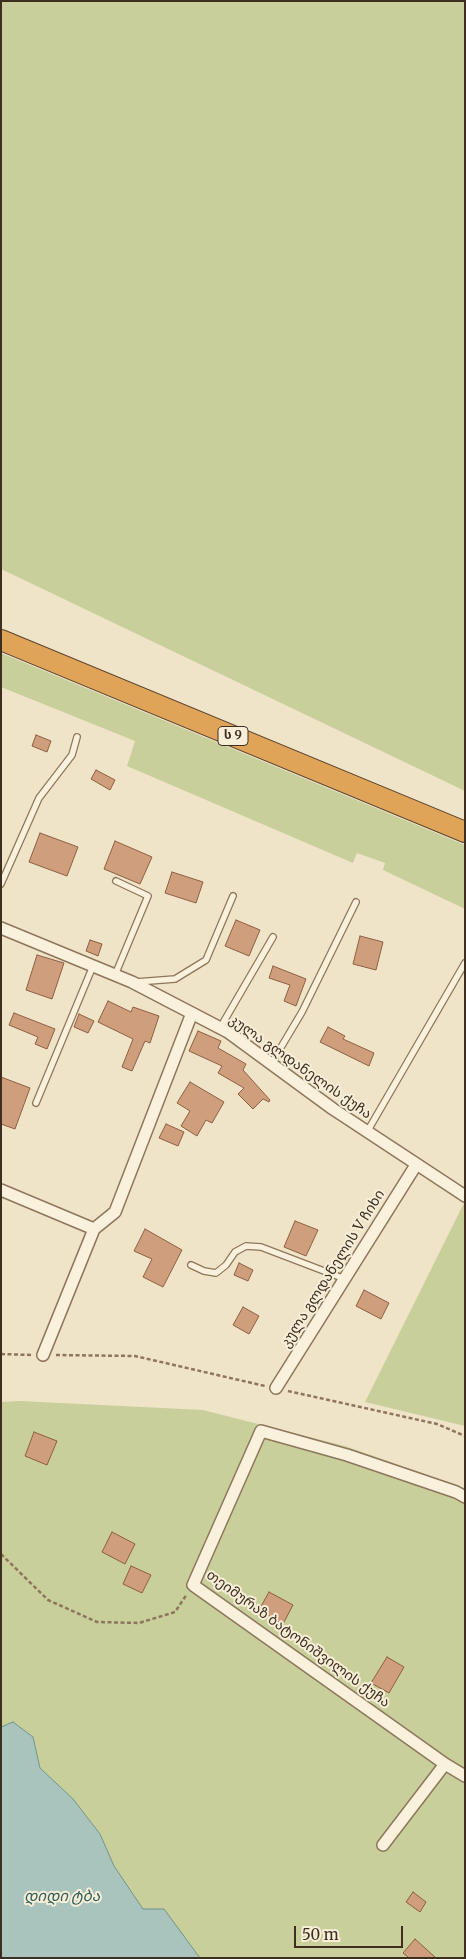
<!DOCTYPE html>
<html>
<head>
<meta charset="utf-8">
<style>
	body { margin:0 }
	#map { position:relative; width:466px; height:1959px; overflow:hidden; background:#f0e4c8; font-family:Merriweather,serif }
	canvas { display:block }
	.frame { position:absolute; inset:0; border:2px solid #3d2e20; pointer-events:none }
	.scale { position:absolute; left:294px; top:1926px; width:109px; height:22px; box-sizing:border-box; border:2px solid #3d2e20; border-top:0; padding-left:6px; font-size:15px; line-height:18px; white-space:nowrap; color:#3d2e20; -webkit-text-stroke:4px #f7eed8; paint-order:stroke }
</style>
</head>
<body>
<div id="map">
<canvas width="466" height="1959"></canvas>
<div class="frame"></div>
<div class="scale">50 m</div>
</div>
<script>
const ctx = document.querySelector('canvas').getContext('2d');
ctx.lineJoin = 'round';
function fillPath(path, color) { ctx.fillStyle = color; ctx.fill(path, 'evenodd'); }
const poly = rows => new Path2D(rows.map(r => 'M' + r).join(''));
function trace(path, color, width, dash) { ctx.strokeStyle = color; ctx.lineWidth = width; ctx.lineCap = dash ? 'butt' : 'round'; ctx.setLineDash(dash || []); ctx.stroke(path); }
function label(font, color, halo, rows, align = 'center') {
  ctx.font = font + ' Merriweather,"Noto Sans Georgian",serif'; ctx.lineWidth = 4; ctx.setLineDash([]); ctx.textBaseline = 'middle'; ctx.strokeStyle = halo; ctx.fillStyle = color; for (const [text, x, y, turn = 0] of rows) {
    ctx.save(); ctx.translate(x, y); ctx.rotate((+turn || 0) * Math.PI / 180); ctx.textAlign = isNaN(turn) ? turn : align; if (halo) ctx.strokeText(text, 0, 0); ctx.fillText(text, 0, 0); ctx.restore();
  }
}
fillPath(poly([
	[1,1,465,1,465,791,1,569],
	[1,653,465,845,465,909,383,870,385,863,357,853,353,863,127,766,135,741,1,687],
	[465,1201,465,1426,365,1402],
	[20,1401,203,1410,345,1446,465,1488,465,1958,200,1958,176,1926,143,1909,114,1866,100,1834,73,1799,40,1768,33,1737,13,1722,1,1727,1,1402]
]), '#c9cf9b');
const water = poly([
	[13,1722,33,1737,40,1768,73,1799,100,1834,114,1866,143,1909,164,1909,200,1958,1,1958,1,1727,13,1722]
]);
fillPath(water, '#a9c4bc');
trace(water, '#6f938a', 1);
const building = poly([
	[36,735,51,741,47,752,32,746,36,735],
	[96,770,115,780,110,790,91,779,96,770],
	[40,833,78,847,67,876,29,862,40,833],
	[115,841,152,857,140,884,104,869,115,841],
	[172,872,203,882,196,903,165,893,172,872],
	[236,920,260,930,249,956,225,946,236,920],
	[360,936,383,942,376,970,353,964,360,936],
	[90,940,102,944,98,956,86,951,90,940],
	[37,955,64,963,52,999,26,990,37,955],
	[273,966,306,979,296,1006,284,1001,290,985,269,978,273,966],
	[108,1001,131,1012,133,1007,159,1016,150,1043,145,1041,132,1071,122,1067,133,1039,98,1022,108,1001],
	[14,1013,55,1029,47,1049,35,1044,38,1037,9,1025,14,1013],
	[79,1014,94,1021,88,1033,74,1027,79,1014],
	[328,1027,345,1036,343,1039,374,1053,369,1066,320,1042,328,1027],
	[198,1031,221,1041,218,1048,246,1064,243,1070,270,1100,269,1102,263,1099,253,1109,238,1094,244,1088,218,1073,222,1066,189,1051,198,1031],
	[1,1077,30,1088,15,1129,1,1124,1,1077],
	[190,1082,224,1102,212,1123,206,1120,197,1136,181,1126,190,1111,177,1103,190,1082],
	[166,1124,184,1132,178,1146,159,1138,166,1124],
	[295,1221,318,1230,306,1256,284,1247,295,1221],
	[145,1229,182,1250,163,1287,143,1277,152,1259,134,1251,145,1229],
	[239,1263,253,1270,248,1281,234,1275,239,1263],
	[364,1290,389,1303,381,1319,356,1306,364,1290],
	[243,1307,259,1316,249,1334,233,1325,243,1307],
	[34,1432,57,1441,47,1465,25,1456,34,1432],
	[112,1532,135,1544,125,1564,102,1552,112,1532],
	[131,1566,151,1575,142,1593,123,1584,131,1566],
	[269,1592,293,1605,283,1624,259,1610,269,1592],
	[387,1657,404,1667,389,1693,371,1683,387,1657],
	[413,1892,426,1902,420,1912,406,1902,413,1892],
	[415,1939,436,1958,409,1958,403,1953,415,1939]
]);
fillPath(building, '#cf9f7d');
trace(building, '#8d5f41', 1);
const lane = poly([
	[1,884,39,798,72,755,77,737],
	[115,975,148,896,116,881],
	[136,982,175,979,206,960,233,896],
	[220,1028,273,937],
	[271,1064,302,1012,356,902],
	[36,1103,93,966],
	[367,1132,465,963],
	[191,1265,204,1271,216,1273,226,1265,235,1252,246,1246,261,1247,345,1279]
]);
const street = poly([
	[1,928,132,982,228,1032,333,1109,465,1196],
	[1,1190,94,1229],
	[43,1355,94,1229,115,1212,192,1013],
	[276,1388,416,1165],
	[445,1764,193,1585,261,1431,347,1455,456,1492,465,1497],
	[383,1845,445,1764,465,1776]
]);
const highway = poly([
	[1,640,465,832]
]);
trace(lane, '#8d765c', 8);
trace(street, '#8d765c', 14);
trace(highway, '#5b4430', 22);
trace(poly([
	[1,1354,31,1355],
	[56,1355,135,1356,265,1386],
	[288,1391,437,1424,465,1436],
	[1,1554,48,1600,97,1622,139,1623,175,1612,187,1594]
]), '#8d765c', 2.5, [4, 2.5]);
trace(lane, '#faf1dc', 5.5);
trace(street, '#faf1dc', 11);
trace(highway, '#e0a458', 20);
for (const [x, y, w] of [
	[233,736,30]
]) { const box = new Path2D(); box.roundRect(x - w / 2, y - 9.5, w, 19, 4); ctx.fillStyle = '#f7eed8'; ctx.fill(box); trace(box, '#3d2e20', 1); }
label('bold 12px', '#3d2e20', null, [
	["ს 9",233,736]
]);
label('14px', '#3d2e20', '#f7eed8', [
	["კულა გლდანელის ქუჩა",300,1067,35],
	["კულა გლდანელის V ჩიხი",333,1269,-58],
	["თეიმურაზ ბატონიშვილის ქუჩა",298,1639,36]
]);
label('italic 15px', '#2f5d5a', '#f7eed8', [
	["დიდი ტბა",62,1897]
]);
</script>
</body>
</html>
